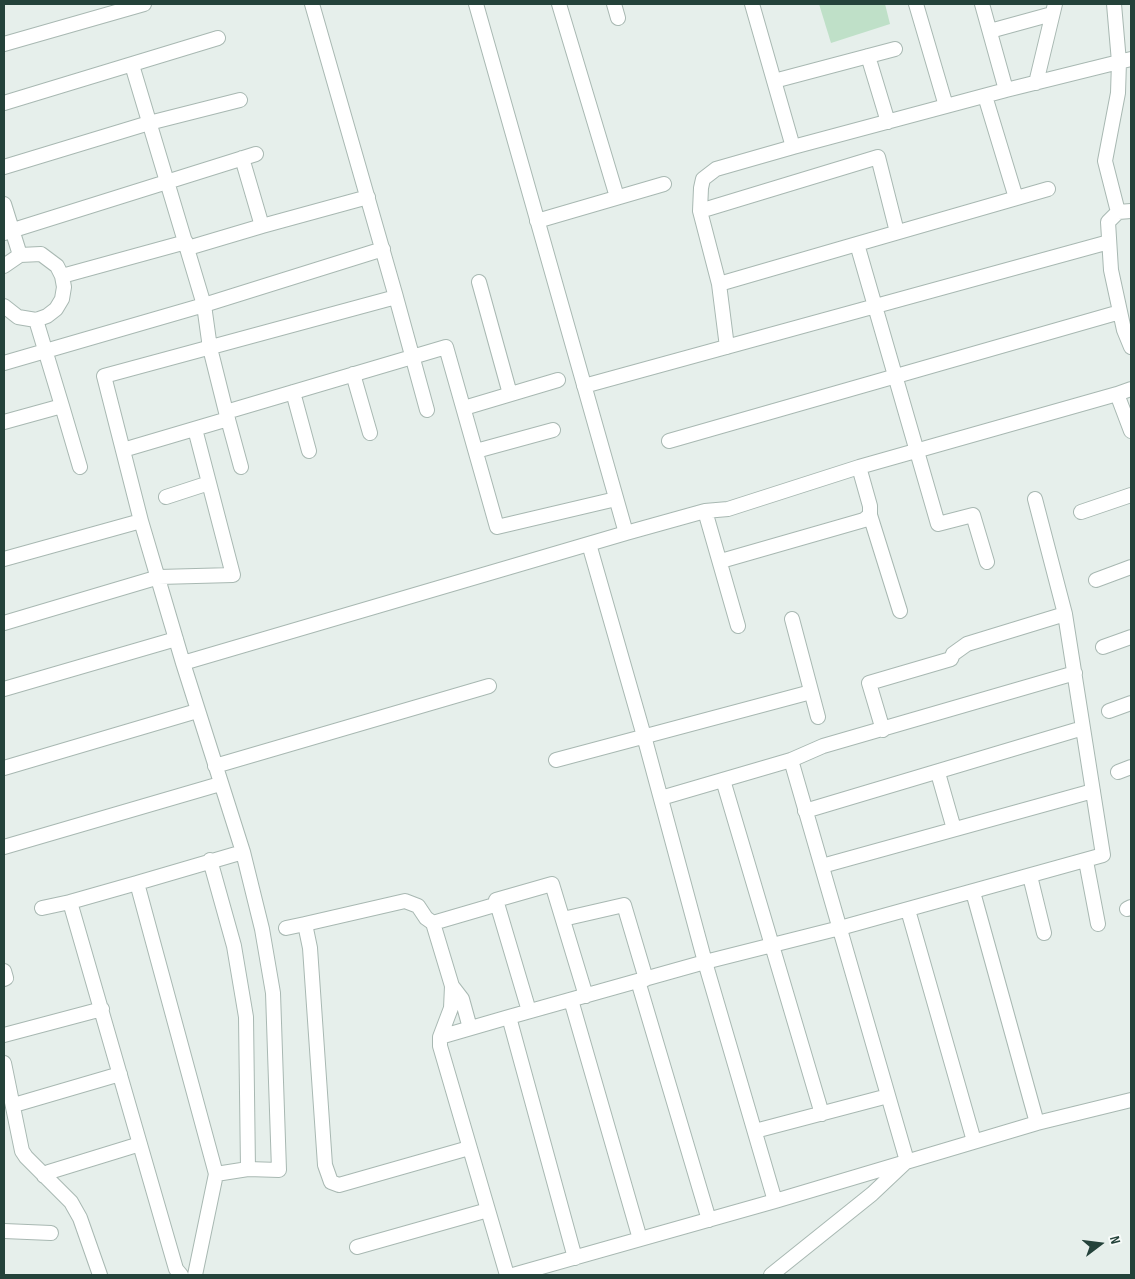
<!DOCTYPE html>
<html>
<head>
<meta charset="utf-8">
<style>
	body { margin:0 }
	#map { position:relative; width:1135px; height:1279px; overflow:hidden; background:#e6efeb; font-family:"Sofia Sans Condensed",sans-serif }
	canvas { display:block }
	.frame { position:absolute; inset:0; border:5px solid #24423a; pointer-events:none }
	.north { position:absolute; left:1075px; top:1219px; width:50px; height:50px; -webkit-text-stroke:4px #f7fbf9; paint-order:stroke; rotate:75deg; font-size:14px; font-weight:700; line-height:20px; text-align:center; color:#24423a }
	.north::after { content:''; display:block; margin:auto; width:18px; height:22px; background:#24423a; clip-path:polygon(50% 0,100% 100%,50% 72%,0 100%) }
</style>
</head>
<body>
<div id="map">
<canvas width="1135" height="1279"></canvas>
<div class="frame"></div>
<div class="north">N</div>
</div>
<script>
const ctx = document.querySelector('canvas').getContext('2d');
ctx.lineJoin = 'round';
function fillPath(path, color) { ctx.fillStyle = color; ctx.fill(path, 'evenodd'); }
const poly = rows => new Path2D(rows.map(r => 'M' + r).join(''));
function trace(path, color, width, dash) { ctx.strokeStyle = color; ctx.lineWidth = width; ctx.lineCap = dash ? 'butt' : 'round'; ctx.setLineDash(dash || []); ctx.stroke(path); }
fillPath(poly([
	[819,4,885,4,890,24,831,43]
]), '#bfe0c8');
const minor = poly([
	[312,4,396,297],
	[476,4,626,533,705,511,728,509,859,467,1117,394],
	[559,4,617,197],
	[614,4,618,18],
	[752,4,793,147,1006,90],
	[916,4,946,106],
	[982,4,1006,90,1131,59],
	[1114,4,1119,62,1118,93,1105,161,1118,212,1131,211],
	[990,31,1052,14],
	[4,44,144,4],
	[868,56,888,122],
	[132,65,204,305,210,348,226,412,446,347,497,527,616,499],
	[774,81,895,49],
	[1036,83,1055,4],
	[985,96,1016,198],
	[4,103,218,38],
	[242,158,262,226,368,197],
	[4,167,149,123,240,100],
	[4,204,20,255],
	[700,211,878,157,897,232],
	[1118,212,1108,222,1111,270,1124,330,1131,347],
	[537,221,664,184],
	[4,233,256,154],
	[188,248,262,226],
	[4,266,20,255,41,254,57,266,62,276,64,287,62,299,56,309,47,316,36,320,18,317,4,306],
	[62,276,186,242],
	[479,282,510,394],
	[719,284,700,211,701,188,703,179,716,169,793,147],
	[727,347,719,284,857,244],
	[4,363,204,305,383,249],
	[353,374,370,433],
	[584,386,1109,242],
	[1131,389,1117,394,1131,431],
	[293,392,309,451],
	[62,406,80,467],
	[464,408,558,380],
	[226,412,241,467],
	[4,422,62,406,36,320],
	[669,441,1120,312],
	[123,450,228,419],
	[476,451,553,430],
	[166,497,209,483],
	[705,511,738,626],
	[1081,512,1131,495],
	[870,515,900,611],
	[589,544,644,736,705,962,775,1201],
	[4,559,141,521],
	[721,561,864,520,870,515,870,506,859,467],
	[987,562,973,515,938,524,857,244,1048,189],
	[1096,580,1131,567],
	[792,619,818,717],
	[4,623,159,577,233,575,195,429],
	[1103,647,1131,637],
	[183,663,626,533],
	[4,689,176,639],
	[1109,711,1131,703],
	[883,730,869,683,951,659,953,654,967,644,1065,614],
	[556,760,811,692],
	[215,766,489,686],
	[4,768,197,711],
	[1118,772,1131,767],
	[938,773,954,829],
	[723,780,822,1114],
	[661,798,791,760,823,746,1075,673],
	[805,811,1083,728],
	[4,847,220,784],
	[210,860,234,946,246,1017,248,1169],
	[1086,861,1098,924],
	[822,866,1093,791],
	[1030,876,1044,933],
	[137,883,70,902,176,1269,181,1275],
	[973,892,1037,1123],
	[42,908,70,902],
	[1127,909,1131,907],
	[908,910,974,1141],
	[563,919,624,905,646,979],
	[433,923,498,904],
	[305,924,405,901,418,906,426,918,433,923,452,986,451,1008,440,1037,440,1046,507,1275],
	[286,928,305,924,310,948,325,1165,331,1182,339,1185,469,1148],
	[4,971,6,978,4,979],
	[638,981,709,1220],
	[452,986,462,999,470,1028],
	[571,1000,640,1239],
	[529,1011,496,900,552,884,586,996],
	[4,1035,102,1009],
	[440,1037,509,1017],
	[4,1063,22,1151,26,1157,71,1202,80,1218,100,1275],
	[14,1105,120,1074],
	[755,1131,888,1096],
	[216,1174,248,1169,279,1170,273,993,262,929,243,852,183,663,141,521,104,376,396,297,427,410],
	[44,1176,49,1172,140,1144],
	[4,1231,51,1233],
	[357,1247,488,1210],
	[575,1258,509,1017,705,962,840,928,1103,855,1065,614,1035,499],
	[195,1275,216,1174,137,883,243,852],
	[513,1275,775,1201,1037,1123,1131,1100],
	[771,1275,872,1194,907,1161,791,760]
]);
trace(minor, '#a8b8b2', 16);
trace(minor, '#fff', 14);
</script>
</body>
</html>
